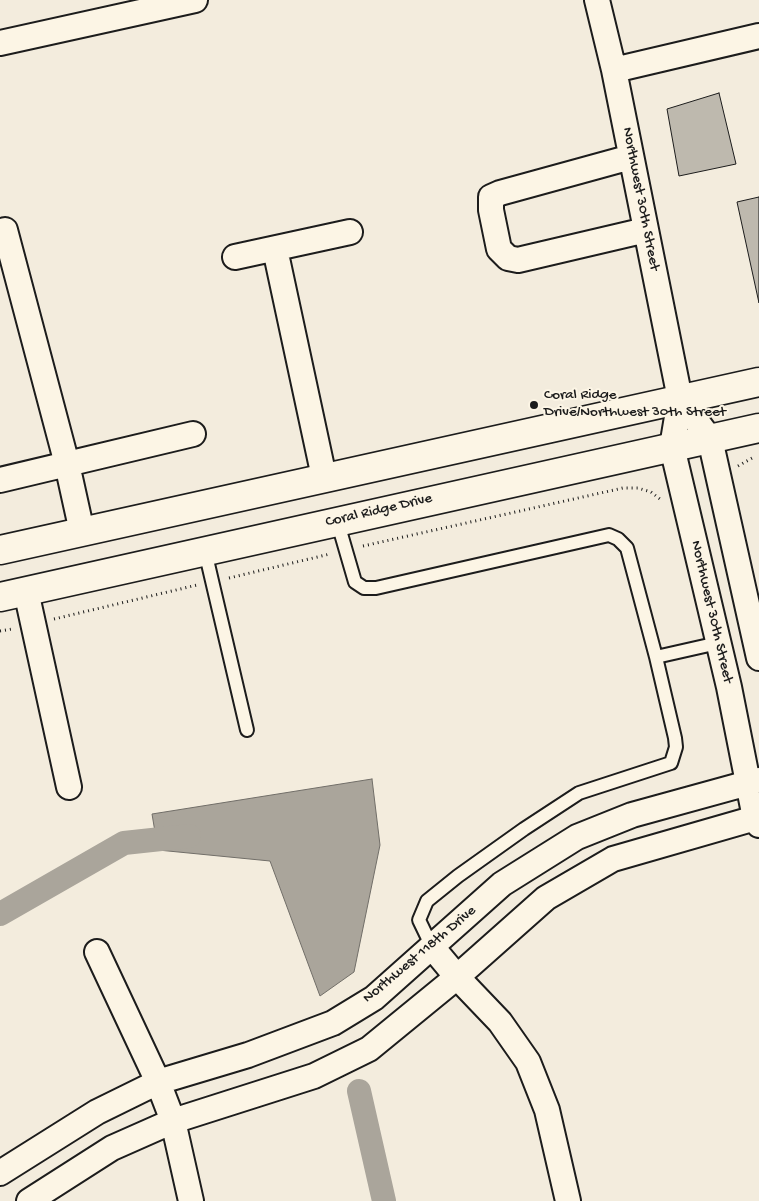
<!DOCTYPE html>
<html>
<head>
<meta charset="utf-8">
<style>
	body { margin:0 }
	canvas { display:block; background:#f3ecdd }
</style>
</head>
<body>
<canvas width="759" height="1201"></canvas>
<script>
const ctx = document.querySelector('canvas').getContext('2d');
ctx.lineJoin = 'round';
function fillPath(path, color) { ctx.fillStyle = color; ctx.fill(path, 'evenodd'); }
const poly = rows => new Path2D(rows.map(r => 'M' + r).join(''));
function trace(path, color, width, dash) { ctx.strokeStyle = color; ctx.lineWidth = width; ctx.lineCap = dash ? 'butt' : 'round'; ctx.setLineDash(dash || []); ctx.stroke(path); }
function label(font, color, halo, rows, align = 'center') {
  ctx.font = font + ' "Gochi Hand",sans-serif'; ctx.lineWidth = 4; ctx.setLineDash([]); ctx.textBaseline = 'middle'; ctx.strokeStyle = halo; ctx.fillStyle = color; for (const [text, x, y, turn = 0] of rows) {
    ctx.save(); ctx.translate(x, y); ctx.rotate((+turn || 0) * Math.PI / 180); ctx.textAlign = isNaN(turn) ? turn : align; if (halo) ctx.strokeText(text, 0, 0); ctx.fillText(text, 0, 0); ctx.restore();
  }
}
const water = poly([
	[372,779,380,845,354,972,320,996,270,861,158,850,152,814,372,779]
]);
fillPath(water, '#aaa59b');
trace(water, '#716e68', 1);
trace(poly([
	[0,914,124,843,189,836],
	[359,1091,384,1201]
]), '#aaa59b', 24);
const building = poly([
	[719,93,736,164,679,176,667,109,719,93],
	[759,197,759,303,737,202,759,197]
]);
fillPath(building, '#beb9ae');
trace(building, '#1c1c1c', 1);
const service = poly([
	[337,520,355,582,364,588,376,588,609,535,618,539,627,548,656,657,718,643],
	[205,551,247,730],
	[432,947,419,920,427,901,458,876,524,829,579,793,671,763,676,747,675,738,656,657]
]);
const minor = poly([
	[597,0,614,70,680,399,672,447,729,687,755,818,759,825],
	[0,43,195,0],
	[614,70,759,36],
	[631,157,500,193,491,197,491,210,499,249,508,258,518,260,646,230],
	[5,230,67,464,82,532],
	[275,249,324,477],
	[235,257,350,232],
	[680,399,710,439,759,658],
	[0,480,193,434],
	[26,591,69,787],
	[432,947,457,977,500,1022,528,1062,547,1110,568,1201],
	[97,952,158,1082,173,1121,191,1201],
	[0,1173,97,1112,158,1082,248,1055,333,1023,374,998,502,884,577,837,632,815,759,780],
	[29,1201,112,1148,173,1121,314,1076,369,1049,457,977,546,898,613,859,759,817]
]);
const secondary = poly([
	[0,550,759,382],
	[0,597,759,428]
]);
trace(service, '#1c1c1c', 16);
trace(minor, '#1c1c1c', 28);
trace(secondary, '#1c1c1c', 31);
trace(poly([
	[738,466,754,457],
	[363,546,623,488,638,488,651,492,660,499],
	[229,578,330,554],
	[54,619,197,585],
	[0,631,12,629]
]), '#1c1c1c', 3, [1, 4]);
trace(service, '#fcf5e5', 12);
trace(minor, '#fcf5e5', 24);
trace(secondary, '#fcf5e5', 28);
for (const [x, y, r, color] of [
	[534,405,5,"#1c1c1c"]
]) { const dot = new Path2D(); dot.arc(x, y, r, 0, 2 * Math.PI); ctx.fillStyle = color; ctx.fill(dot); trace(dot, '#fcf5e5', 2); }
label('15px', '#1c1c1c', '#fcf5e5', [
	["Northwest 30th Street",640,199,79],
	["Coral Ridge Drive",379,511,-13],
	["Northwest 30th Street",711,612,77],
	["Northwest 118th Drive",420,955,-40]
]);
label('15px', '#1c1c1c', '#fcf5e5', [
	["Coral Ridge",544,396],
	["Drive/Northwest 30th Street",544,413]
], 'left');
</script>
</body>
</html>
